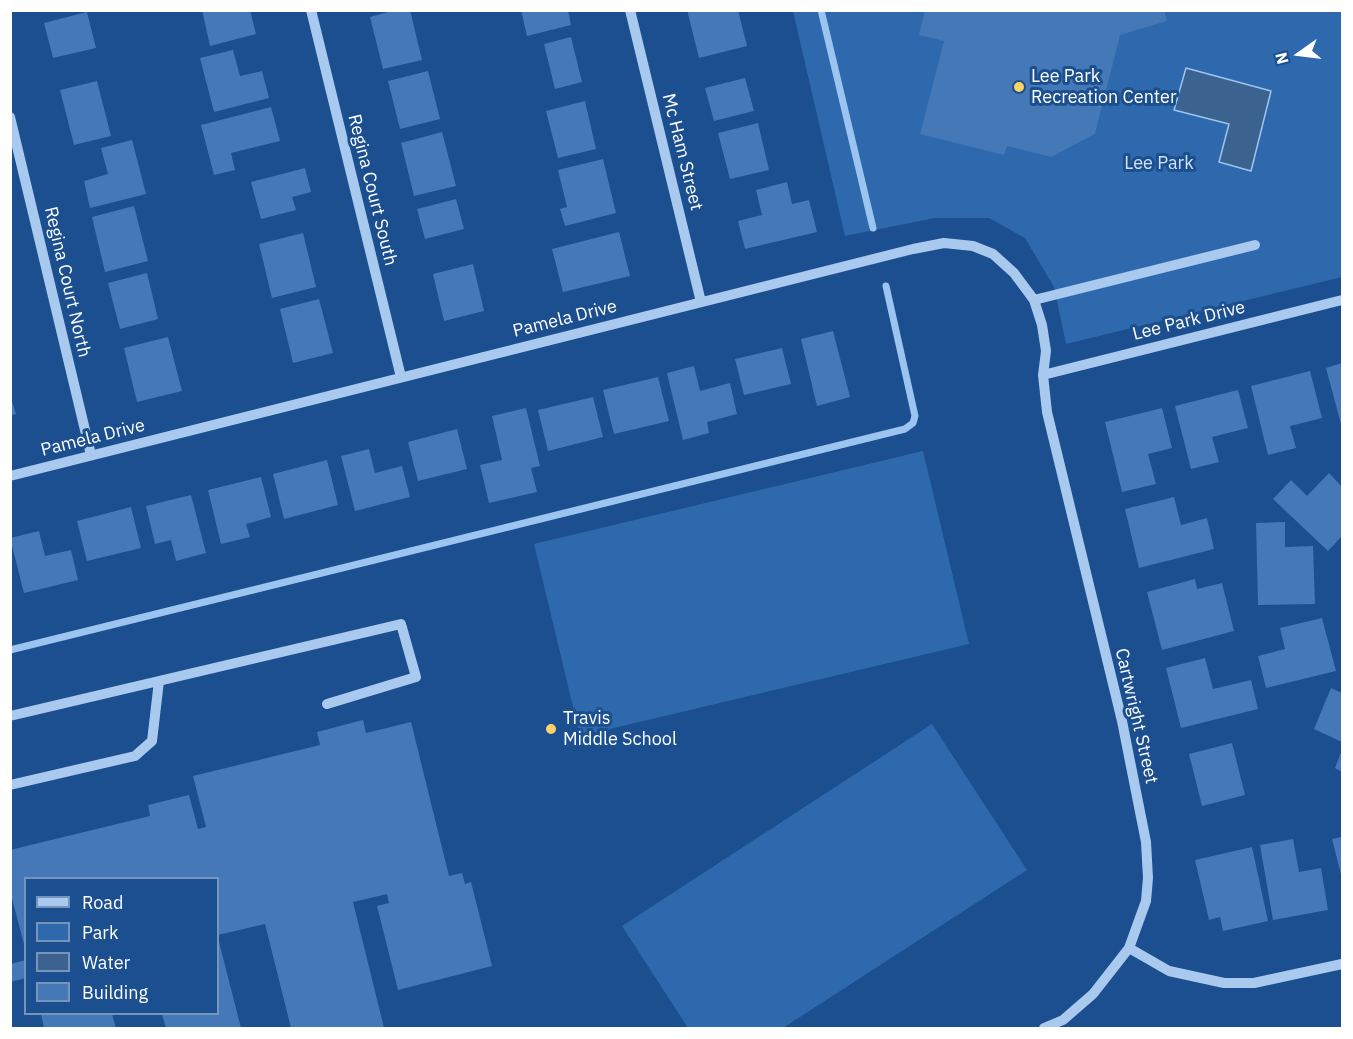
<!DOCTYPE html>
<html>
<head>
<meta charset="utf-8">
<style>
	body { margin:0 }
	#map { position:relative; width:1353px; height:1039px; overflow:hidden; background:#1b4f8f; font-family:"IBM Plex Sans",sans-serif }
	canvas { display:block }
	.frame { position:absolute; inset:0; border:12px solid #fff; pointer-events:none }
	.legend { position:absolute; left:24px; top:877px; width:195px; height:138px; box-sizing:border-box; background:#1b4f8f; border:2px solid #7695bc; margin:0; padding:8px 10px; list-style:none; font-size:18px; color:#fff }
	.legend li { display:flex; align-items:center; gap:12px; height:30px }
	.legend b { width:30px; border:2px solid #7695bc }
	.north { position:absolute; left:1269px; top:24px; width:60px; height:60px; -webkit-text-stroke:4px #1b4f8f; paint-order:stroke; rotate:256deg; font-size:16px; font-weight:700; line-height:24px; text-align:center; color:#fff }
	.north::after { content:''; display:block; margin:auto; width:21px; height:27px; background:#fff; clip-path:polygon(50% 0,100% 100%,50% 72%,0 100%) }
</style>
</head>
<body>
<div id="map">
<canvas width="1353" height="1039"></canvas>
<div class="frame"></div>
<ul class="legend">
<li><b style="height:8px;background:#a9c9ee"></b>Road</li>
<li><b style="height:16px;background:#2e69ad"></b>Park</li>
<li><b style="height:16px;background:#3c6290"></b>Water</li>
<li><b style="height:16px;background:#4478b7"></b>Building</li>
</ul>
<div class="north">N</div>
</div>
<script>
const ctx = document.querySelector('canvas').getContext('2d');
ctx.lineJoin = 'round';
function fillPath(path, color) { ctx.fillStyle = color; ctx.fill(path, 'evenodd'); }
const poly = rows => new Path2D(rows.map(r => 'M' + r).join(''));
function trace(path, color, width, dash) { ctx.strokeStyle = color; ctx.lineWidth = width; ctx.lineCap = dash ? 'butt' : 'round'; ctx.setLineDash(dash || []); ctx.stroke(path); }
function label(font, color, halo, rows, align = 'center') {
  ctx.font = font + ' "IBM Plex Sans",sans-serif'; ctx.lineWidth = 6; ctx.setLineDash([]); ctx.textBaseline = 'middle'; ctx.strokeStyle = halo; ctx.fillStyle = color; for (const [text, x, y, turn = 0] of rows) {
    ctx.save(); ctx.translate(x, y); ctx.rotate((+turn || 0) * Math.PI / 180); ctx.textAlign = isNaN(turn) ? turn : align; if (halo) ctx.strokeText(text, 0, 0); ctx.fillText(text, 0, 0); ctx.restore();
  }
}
fillPath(poly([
	[793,11,1342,11,1342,277,1066,344,1054,287,1025,238,989,218,935,218,845,236],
	[923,451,969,644,580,736,534,544],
	[932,724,1027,870,783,1028,688,1028,622,926]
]), '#2e69ad');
const water = poly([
	[1186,68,1271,91,1251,171,1219,162,1229,124,1174,110,1186,68]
]);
fillPath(water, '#3c6290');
trace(water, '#9cc4f0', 1.5);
trace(poly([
	[821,10,873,228],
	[10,650,905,429,913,423,915,416,886,286]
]), '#9cc4f0', 7);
fillPath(poly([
	[202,10,250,10,256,34,210,46],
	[395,10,410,10,422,60,383,69,370,17],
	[521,10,568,10,571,25,527,36],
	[687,10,738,10,747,46,699,58],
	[925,10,1164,10,1167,21,1120,35,1095,134,1051,157,1007,146,1004,155,920,134,944,41,919,35],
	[87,12,96,48,53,58,44,23],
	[571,37,582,82,555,89,544,44],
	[233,50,240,76,262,71,269,98,214,112,200,58],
	[428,71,440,119,400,129,388,81],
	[745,78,754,111,714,121,705,88],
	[97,81,111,136,74,145,60,90],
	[585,101,596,149,558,158,546,111],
	[271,107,280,141,231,153,235,170,214,175,201,125],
	[758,123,769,170,730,179,718,133],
	[442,132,456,186,414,196,401,143],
	[132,140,146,194,90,208,84,181,108,174,101,148],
	[603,159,616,213,565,226,560,209,567,207,558,170],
	[305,168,311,192,292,197,296,210,261,219,251,182],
	[787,182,792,204,809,200,817,232,745,249,738,221,762,215,756,190],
	[456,199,464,229,425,239,417,209],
	[134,206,148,261,105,272,92,217],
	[619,232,630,276,563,292,552,249],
	[303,233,316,287,272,298,259,244],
	[473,264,484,311,444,321,433,274],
	[147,273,158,319,120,329,108,283],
	[319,299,333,353,293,363,280,309],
	[833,331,850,397,817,406,801,339],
	[168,337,182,391,137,402,124,348],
	[782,348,791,384,744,395,735,359],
	[1342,363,1342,428,1326,368],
	[694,366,700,391,730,383,737,414,707,422,709,433,683,440,667,373],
	[1310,371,1322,418,1290,426,1296,448,1268,455,1251,386],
	[658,377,669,421,614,434,603,390],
	[1238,390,1248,428,1212,437,1219,462,1191,469,1175,406],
	[10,395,16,414,10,416],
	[593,397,603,437,548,451,538,410],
	[526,408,540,466,531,468,537,492,489,503,480,465,502,460,492,416],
	[1162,408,1172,448,1148,454,1156,484,1122,492,1105,422],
	[457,429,467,469,418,481,408,442],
	[369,449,375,473,402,466,410,497,355,511,341,456],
	[327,460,338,505,284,519,273,474],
	[1329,473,1342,487,1342,536,1328,551,1273,499,1291,480,1307,496],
	[261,477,271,517,246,524,250,537,221,544,208,490],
	[191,495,206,553,176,561,171,540,155,544,146,506],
	[1174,497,1181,525,1207,518,1214,549,1139,568,1125,509],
	[131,507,141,548,87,561,77,521],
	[1285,522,1285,547,1313,546,1315,604,1258,605,1256,523],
	[39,531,45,556,71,550,78,580,24,593,10,538],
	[1195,579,1197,589,1222,583,1234,631,1162,650,1147,592],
	[1322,618,1336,671,1266,688,1258,656,1285,649,1280,628],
	[1205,658,1213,689,1251,680,1258,709,1181,728,1166,668],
	[1331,688,1342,693,1342,742,1314,729],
	[363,720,366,733,411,722,449,876,462,873,465,884,471,882,492,966,398,990,377,906,389,903,387,894,353,902,384,1028,291,1028,265,924,218,935,218,878,26,878,25,948,10,891,10,850,150,816,148,805,189,795,198,829,206,827,193,776,320,745,317,732],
	[1232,743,1245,795,1202,806,1189,754],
	[1342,750,1342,772,1335,768],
	[1342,837,1342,878,1332,839],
	[1293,839,1299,872,1321,868,1328,910,1273,920,1260,845],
	[1252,847,1268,921,1223,931,1220,917,1209,920,1195,860],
	[218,938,241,1028,166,1028,162,1014,218,1014],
	[26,960,26,978,10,982,10,964],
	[41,1014,112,1014,116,1028,44,1028]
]), '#4478b7');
trace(poly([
	[311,10,401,377],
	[630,10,701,302],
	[10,117,91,455],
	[1034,300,1255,245],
	[1043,375,1342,300],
	[10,476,913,249,944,243,973,246,993,254,1014,273,1034,300,1042,325,1046,351,1043,375,1047,412,1122,721,1146,842,1148,878,1146,901,1129,948,1093,994,1063,1020,1044,1028],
	[10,716,401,624,416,677,327,704],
	[10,785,135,756,152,741,159,681],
	[1129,948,1169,971,1224,983,1254,983,1342,964]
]), '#a9c9ee', 10);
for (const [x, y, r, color] of [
	[1019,87,6,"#ffd166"],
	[551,729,6,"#ffd166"]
]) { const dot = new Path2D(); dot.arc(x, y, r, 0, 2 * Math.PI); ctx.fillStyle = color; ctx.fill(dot); trace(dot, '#1b4f8f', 2); }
label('18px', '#fff', '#1b4f8f', [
	["Lee Park",1031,77],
	["Recreation Center",1031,98],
	["Travis",563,719],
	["Middle School",563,740]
], 'left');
label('18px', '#fff', '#1b4f8f', [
	["Mc Ham Street",682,152,76],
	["Regina Court South",372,190,76],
	["Regina Court North",67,282,77],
	["Pamela Drive",565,319,-14],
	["Lee Park Drive",1189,321,-14],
	["Pamela Drive",93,438,-14],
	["Cartwright Street",1136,716,77]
]);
label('18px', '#cfe3fa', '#1b4f8f', [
	["Lee Park",1159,164]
]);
</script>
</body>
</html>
